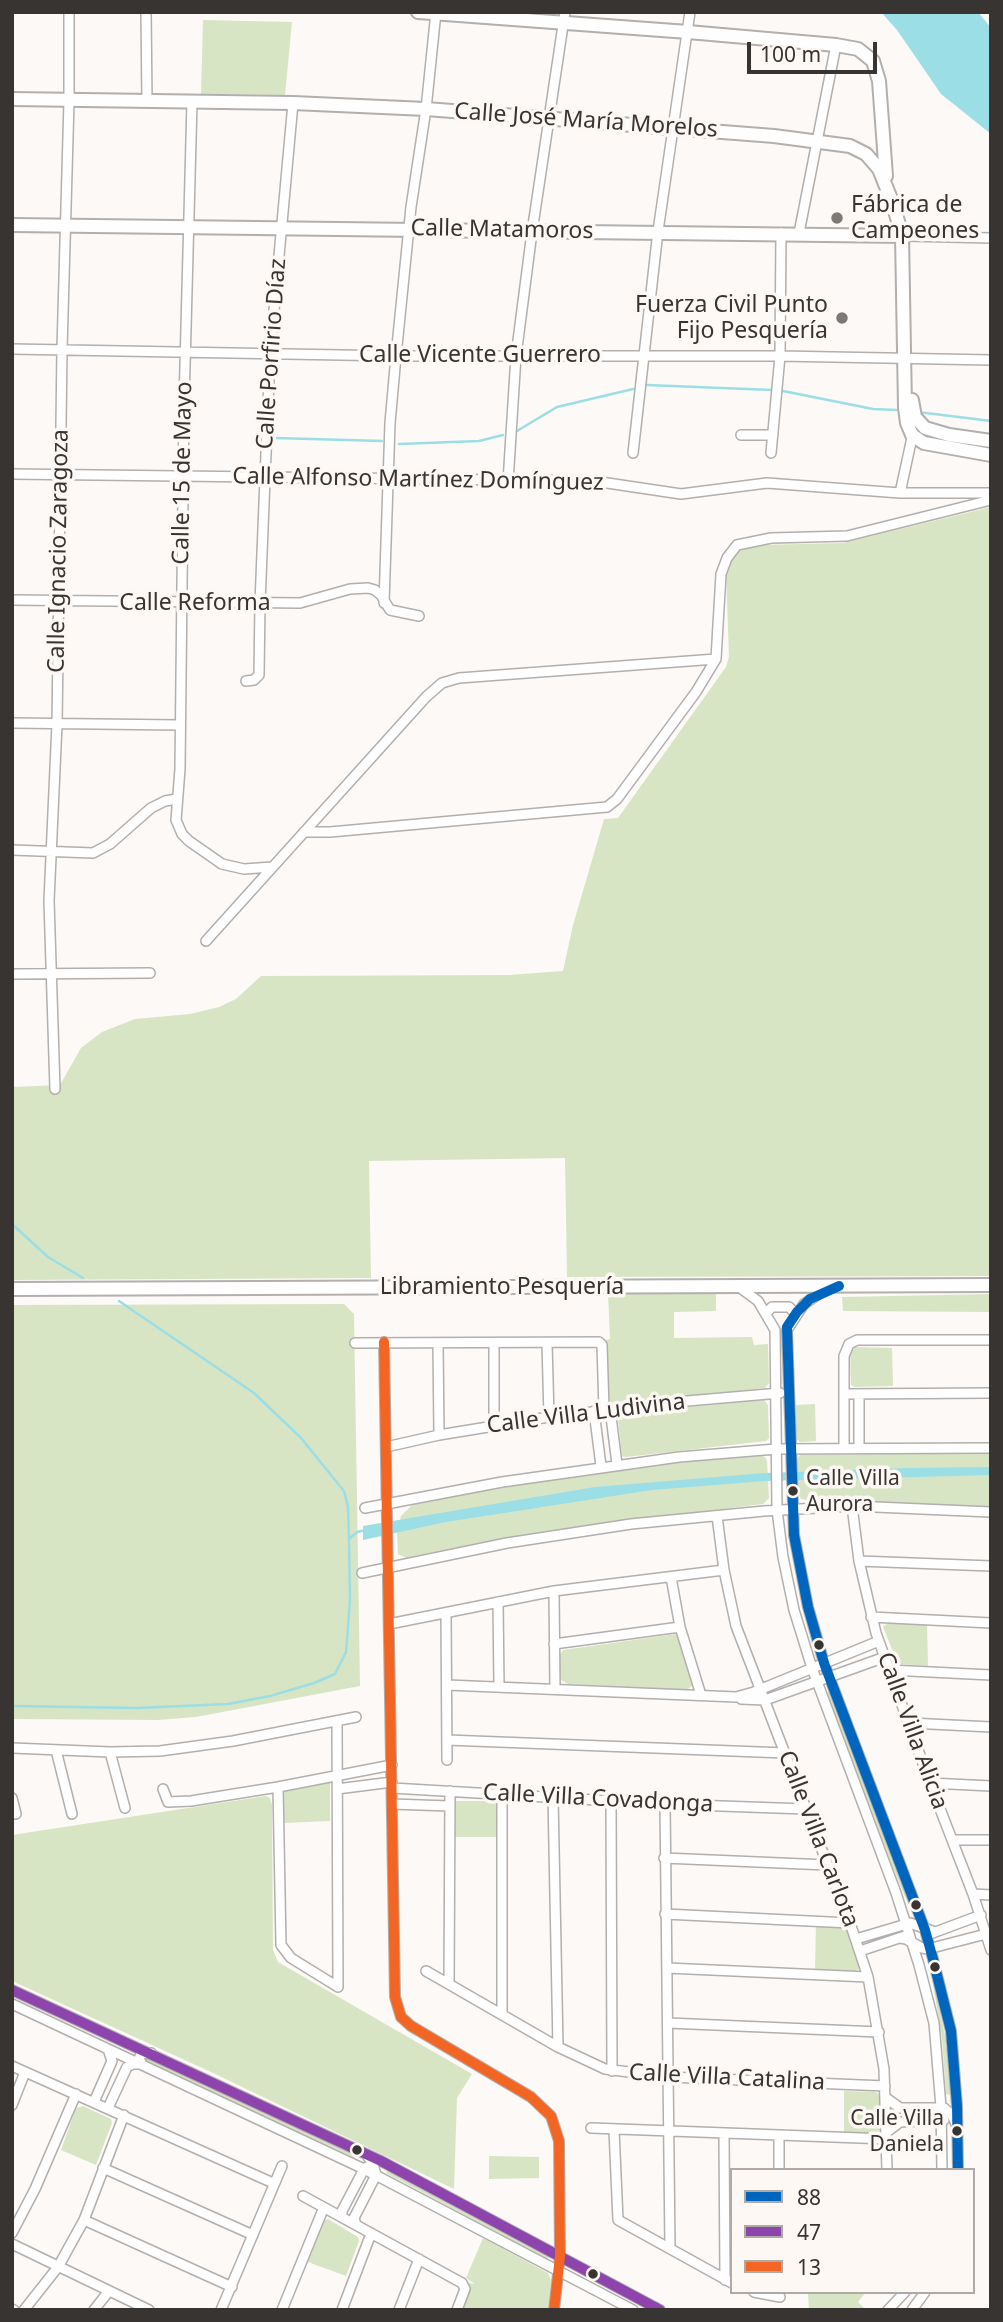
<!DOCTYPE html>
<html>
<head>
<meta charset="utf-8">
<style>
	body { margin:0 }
	#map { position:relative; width:1003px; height:2322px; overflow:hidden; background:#fcf9f7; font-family:"Noto Sans",sans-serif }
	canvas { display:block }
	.frame { position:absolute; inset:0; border:14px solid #383432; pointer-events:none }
	.legend { position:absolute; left:730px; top:2168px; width:245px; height:126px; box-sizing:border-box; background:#fef8f5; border:2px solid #afaaa7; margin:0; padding:9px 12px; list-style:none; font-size:21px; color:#383432 }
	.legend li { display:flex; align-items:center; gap:14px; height:35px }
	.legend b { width:35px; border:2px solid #afaaa7 }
	.scale { position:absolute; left:747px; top:42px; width:130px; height:32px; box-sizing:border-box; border:4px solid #383432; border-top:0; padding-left:9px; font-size:21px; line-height:24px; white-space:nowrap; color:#383432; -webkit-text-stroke:5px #fef8f5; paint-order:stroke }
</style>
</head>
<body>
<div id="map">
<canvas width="1003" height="2322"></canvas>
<div class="frame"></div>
<ul class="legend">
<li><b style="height:9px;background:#0065bd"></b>88</li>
<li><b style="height:9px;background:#8e44ad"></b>47</li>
<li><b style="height:9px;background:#f26522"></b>13</li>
</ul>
<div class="scale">100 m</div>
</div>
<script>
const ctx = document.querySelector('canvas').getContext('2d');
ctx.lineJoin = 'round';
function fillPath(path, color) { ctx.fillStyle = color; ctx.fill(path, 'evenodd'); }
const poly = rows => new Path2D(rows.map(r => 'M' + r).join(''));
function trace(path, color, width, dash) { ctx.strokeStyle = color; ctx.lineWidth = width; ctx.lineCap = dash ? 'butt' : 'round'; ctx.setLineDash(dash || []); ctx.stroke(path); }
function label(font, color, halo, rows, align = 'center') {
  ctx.font = font + ' "Noto Sans",sans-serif'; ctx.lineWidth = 7; ctx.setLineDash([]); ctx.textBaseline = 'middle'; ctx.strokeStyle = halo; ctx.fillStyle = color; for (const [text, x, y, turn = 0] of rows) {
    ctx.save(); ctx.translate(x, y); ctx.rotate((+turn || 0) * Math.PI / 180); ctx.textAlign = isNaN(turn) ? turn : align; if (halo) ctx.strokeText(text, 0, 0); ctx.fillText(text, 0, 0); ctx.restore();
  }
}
fillPath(poly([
	[203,20,292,22,285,95,201,94],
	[991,507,991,1276,567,1277,565,1158,369,1161,371,1278,12,1280,12,1087,60,1085,81,1048,102,1032,135,1019,190,1014,219,1007,236,999,261,976,509,975,563,971,573,925,604,819,618,818,726,667,729,657,726,573,731,556,736,551,758,545,843,543],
	[608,1293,716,1294,716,1311,674,1312,674,1338,752,1337,754,1345,768,1344,769,1383,765,1388,613,1405,608,1400,606,1340,610,1339],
	[991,1294,991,1312,843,1311,842,1297],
	[344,1304,354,1314,360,1686,196,1717,158,1720,12,1719,12,1305],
	[855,1347,892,1348,893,1386,855,1387,851,1385,850,1351],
	[764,1400,768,1405,769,1438,766,1441,626,1457,622,1456,618,1419,621,1413],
	[815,1404,816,1441,800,1442,796,1439,796,1405],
	[991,1453,991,1507,806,1500,801,1499,798,1493,797,1462,798,1457,801,1455],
	[760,1455,765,1457,767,1461,769,1498,763,1504,580,1527,474,1544,406,1558,398,1554,397,1532,401,1516,412,1505,422,1502,561,1476,662,1463],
	[888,1623,927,1624,928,1666,898,1664,883,1627],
	[676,1634,679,1635,693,1685,687,1690,568,1684,561,1680,559,1657,563,1650],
	[830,1691,911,1904,908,1904,893,1868,827,1693],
	[330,1782,330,1821,284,1823,283,1790],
	[266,1796,270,1798,272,1805,273,1950,278,1962,472,2074,457,2098,454,2189,211,2072,12,1981,12,1835],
	[452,1801,496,1801,496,1837,452,1837],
	[816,1925,846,1928,860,1964,859,1969,853,1972,815,1969],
	[929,1960,946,2040,951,2094,949,2095,946,2094,942,2038],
	[146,2055,355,2154,354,2156,353,2157,143,2060,142,2056],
	[844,2091,875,2092,882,2096,882,2133,880,2135,844,2135],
	[83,2106,111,2119,112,2123,96,2165,61,2150,75,2111,77,2108],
	[489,2156,539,2157,539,2178,489,2179],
	[387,2170,549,2255,549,2257,547,2259,386,2173],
	[328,2219,358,2237,359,2241,346,2276,308,2262,324,2221],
	[483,2238,548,2273,551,2280,548,2310,459,2310,469,2283,475,2284,466,2278],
	[808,2292,866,2292,858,2302,866,2310,809,2310]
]), '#d7e5c4');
fillPath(poly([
	[881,12,978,12,991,28,991,134,941,94,897,30],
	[991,1467,991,1475,765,1481,652,1490,446,1522,363,1540,363,1526,595,1487,765,1473,909,1468]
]), '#9bdee6');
trace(poly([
	[647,385,772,390],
	[783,391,873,409,896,410],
	[918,412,991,421],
	[517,431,557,407,633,389],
	[275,438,382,441],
	[399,444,479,441,503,435],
	[12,1224,48,1257,83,1278],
	[119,1301,254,1393,301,1438,344,1491,348,1507,349,1539],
	[12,1706,137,1708,228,1704,270,1696,314,1683,335,1674,346,1652,350,1600,349,1539,357,1532,366,1530]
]), '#9bdee6', 2.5);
const street = poly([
	[146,12,147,101],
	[192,102,184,403,180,769,176,820,182,834,189,841,222,864,244,869,272,867],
	[799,233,836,45],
	[906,236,991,238],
	[12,349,396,356,780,356,991,360],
	[741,435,773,435],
	[633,453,658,231,690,12],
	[771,453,780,356,781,233],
	[12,474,594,481,681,494,767,483,900,493,991,493],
	[508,482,516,356,532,232,565,12],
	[900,493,913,433],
	[12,600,300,603,350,589,368,588,375,590,381,595,390,610,419,616],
	[384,603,390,423,396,356,411,207,426,109,436,12],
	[246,681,254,680,259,675,260,603,270,354,293,103],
	[12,723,179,725],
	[304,832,330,832,607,807,617,799,696,692,716,659,721,574,727,558,737,545,771,538,847,536,991,500],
	[12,850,93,853,110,844,151,808,165,801,177,799],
	[206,941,426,697,442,683,459,678,716,659],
	[12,974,150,973],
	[55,1089,49,901,57,724,62,349,69,101,69,12],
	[739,1287,758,1301,775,1330,777,1510,783,1557,794,1610,812,1668,896,1893,919,1965,934,2023,941,2107,942,2170],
	[831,1288,820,1293,804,1304,787,1330,794,1535,808,1607,824,1663,925,1930,933,1959,951,2031,957,2106,958,2170],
	[766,1313,772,1307,789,1307,796,1314],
	[384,1342,395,1997,401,2017,411,2026,531,2097,551,2116,559,2141,560,2256,554,2310],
	[355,1343,599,1342,602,1345,604,1410],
	[438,1343,439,1435],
	[494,1343,494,1425],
	[547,1343,549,1417],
	[844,1394,991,1393],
	[859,1394,859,1443],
	[610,1409,617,1464],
	[594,1411,601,1466],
	[844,1444,844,1356,849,1344,857,1340,991,1340],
	[386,1447,439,1435,549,1417,687,1401,780,1393],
	[852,1506,859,1561,876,1633,930,1783,973,1894,991,1950],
	[365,1508,502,1482,679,1457,776,1449,991,1448],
	[717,1516,724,1570,736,1626,850,1923,868,1977,884,2069,887,2170],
	[859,1561,991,1566],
	[362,1573,507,1543,631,1524,764,1511,852,1506,991,1512],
	[671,1577,680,1627,701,1695],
	[554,1591,555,1689],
	[498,1602,499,1686],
	[446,1613,447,1760],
	[871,1617,991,1623],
	[389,1624,554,1591,724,1570],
	[554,1644,680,1627],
	[890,1670,991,1675],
	[447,1685,736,1697,754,1692,879,1641],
	[741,1699,765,1700,885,1657],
	[337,1721,338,1987],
	[910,1723,991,1727],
	[447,1740,785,1753],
	[12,1748,110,1752,160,1751,233,1741,356,1717],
	[56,1750,72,1814],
	[110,1752,125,1808],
	[930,1783,991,1786],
	[278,1787,281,1945,291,1958,338,1987],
	[392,1788,665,1804,805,1809],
	[163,1789,168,1802,191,1801,278,1787,392,1765],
	[337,1789,392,1782],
	[553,1797,558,2047],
	[12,1798,16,1814],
	[611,1800,612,2071],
	[392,1804,449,1806],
	[665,1804,670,2248],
	[953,1840,991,1840],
	[664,1858,827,1865],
	[973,1894,991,1895],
	[665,1914,850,1923],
	[930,1934,981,1915],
	[900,1938,906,1939,922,1948,928,1949,986,1934],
	[856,1939,910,1923,935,1932],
	[860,1951,905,1936],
	[667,1968,868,1977],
	[426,1971,558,2047,605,2069,669,2077,885,2086],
	[449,1984,450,1791],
	[12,1990,381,2161,660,2310],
	[12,2004,364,2169,633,2310],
	[502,2013,502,1794],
	[668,2023,879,2032],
	[12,2066,273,2183],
	[886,2098,900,2108,944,2108,952,2115,956,2124],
	[94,2102,112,2061,108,2049],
	[12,2105,25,2072],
	[108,2108,127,2067,133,2064,142,2064,139,2059,141,2054,151,2053],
	[591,2128,887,2139],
	[614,2130,618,2220,732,2283],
	[887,2132,900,2122,944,2120],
	[724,2134,725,2280],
	[103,2168,253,2235],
	[779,2170,779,2136],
	[303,2196,462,2283,465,2289,457,2310],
	[342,2217,342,2211,364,2169,367,2167],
	[84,2220,232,2287],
	[356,2225,354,2218,376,2175,373,2164,366,2154],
	[12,2233,35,2189,76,2094],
	[12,2244,149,2310],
	[754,2292,780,2297],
	[12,2309,14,2310],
	[24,2310,58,2267,84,2220,124,2115],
	[94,2310,109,2291],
	[221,2310,282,2166],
	[282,2310,322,2212],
	[342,2310,369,2239],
	[399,2310,419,2259],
	[888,2310,905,2292],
	[912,2310,925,2292]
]);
const secondary = poly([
	[418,12,688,32,836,45,858,49,873,61,879,81,886,176],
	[12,99,293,103,426,109,774,136,850,146,866,154,879,169,893,204,902,235,905,408,907,423,912,435,924,443,991,455],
	[12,225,906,236],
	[912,400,915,417,925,428,949,435,991,441],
	[12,1289,991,1285]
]);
trace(street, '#b2afad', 12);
trace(secondary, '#b2afad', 16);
trace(street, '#fffefe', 9);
trace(secondary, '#fffefe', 12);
trace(poly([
	[839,1286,810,1299,797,1312,787,1327,794,1535,808,1607,824,1663,925,1930,933,1959,951,2031,957,2106,958,2170]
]), '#0065bd', 10);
trace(poly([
	[12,1990,381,2161,660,2310]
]), '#8e44ad', 10);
trace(poly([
	[384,1342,395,1997,401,2017,411,2026,531,2097,551,2116,559,2141,560,2256,554,2310]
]), '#f26522', 10);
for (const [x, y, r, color] of [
	[837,218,7,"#7d7977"],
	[842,318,7,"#7d7977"],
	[793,1491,6,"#383432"],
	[819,1645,6,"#383432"],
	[916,1905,6,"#383432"],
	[935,1967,6,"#383432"],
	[957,2131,6,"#383432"],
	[357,2150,6,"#383432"],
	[593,2274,6,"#383432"]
]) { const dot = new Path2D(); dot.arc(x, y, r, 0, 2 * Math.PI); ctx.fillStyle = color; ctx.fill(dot); trace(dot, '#fef8f5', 2.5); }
label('21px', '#383432', '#fef8f5', [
	["Calle Villa",806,1479],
	["Aurora",806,1505],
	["Calle Villa",944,2119,"right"],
	["Daniela",944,2145,"right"]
], 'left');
label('23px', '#383432', '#fef8f5', [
	["Calle José María Morelos",586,121,4],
	["Calle Matamoros",502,230,1],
	["Calle Porfirio Díaz",272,354,-86],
	["Calle Vicente Guerrero",480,355],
	["Calle 15 de Mayo",183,473,-89],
	["Calle Alfonso Martínez Domínguez",418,480,1],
	["Calle Ignacio Zaragoza",59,551,-89],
	["Calle Reforma",195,603],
	["Libramiento Pesquería",502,1287],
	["Calle Villa Ludivina",586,1414,-7],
	["Calle Villa Alicia",912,1731,70],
	["Calle Villa Covadonga",598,1799,3],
	["Calle Villa Carlota",818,1839,69],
	["Calle Villa Catalina",727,2078,3]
]);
label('23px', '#383432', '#fef8f5', [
	["Fábrica de",851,205],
	["Campeones",851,231],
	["Fuerza Civil Punto",828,305,"right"],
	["Fijo Pesquería",828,331,"right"]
], 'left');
</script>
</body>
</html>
